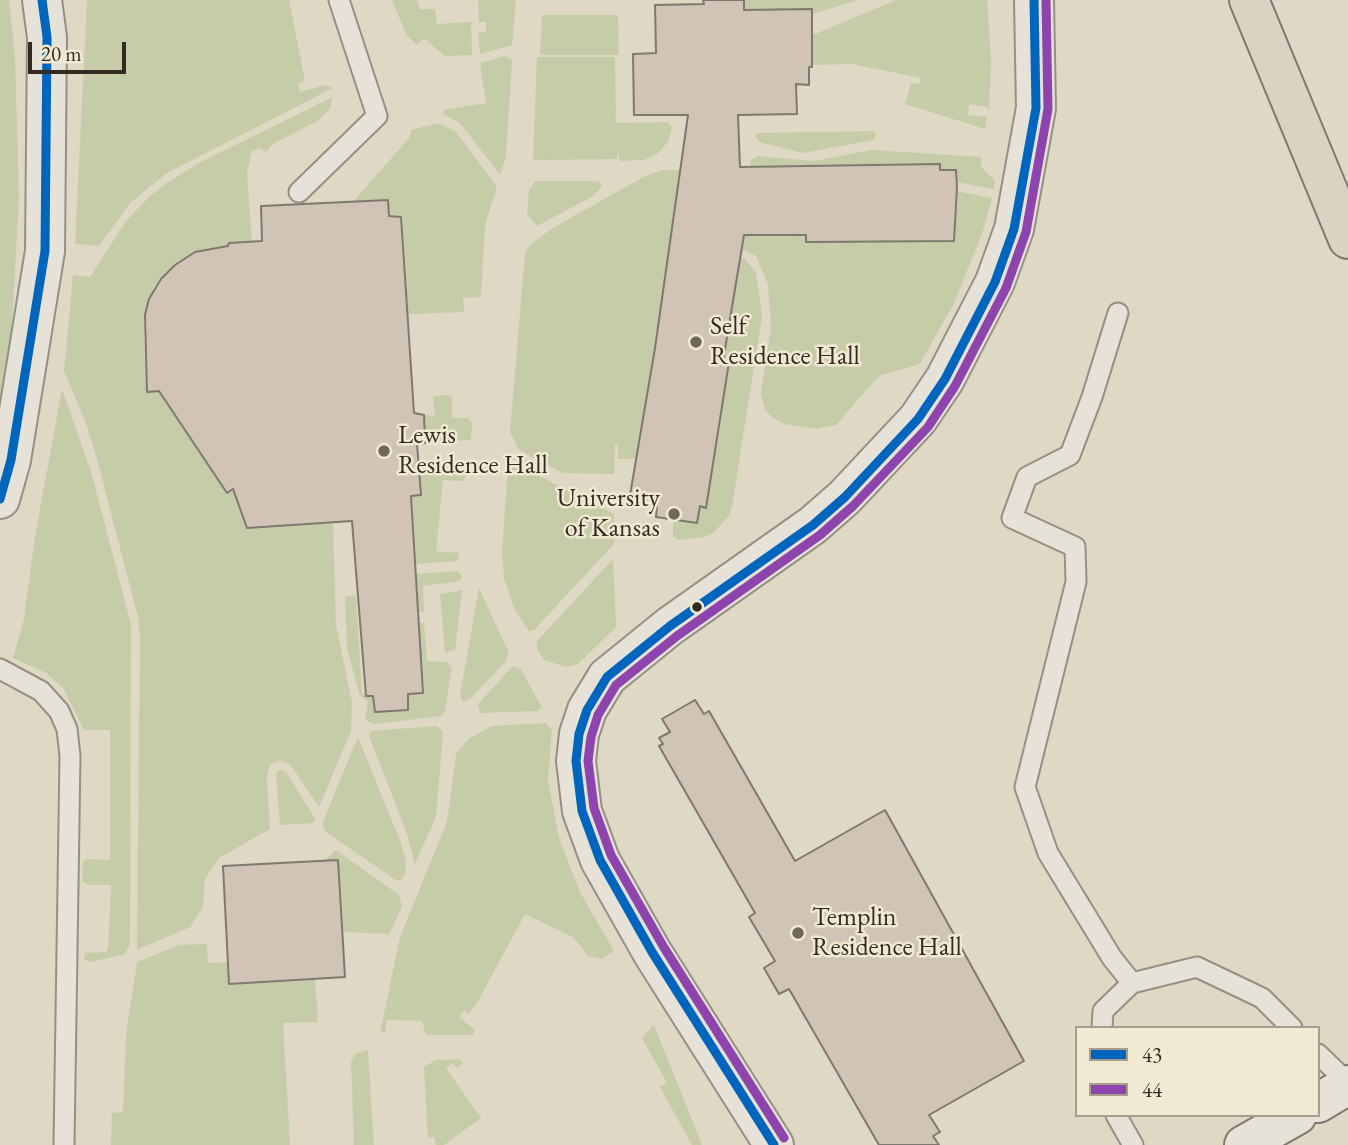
<!DOCTYPE html>
<html>
<head>
<meta charset="utf-8">
<style>
	body { margin:0 }
	#map { position:relative; width:1348px; height:1145px; overflow:hidden; background:#ded8c4; font-family:"EB Garamond",serif }
	canvas { display:block }
	.legend { position:absolute; left:1075px; top:1026px; width:245px; height:91px; box-sizing:border-box; background:#f1ead2; border:2px solid #a69d8c; margin:0; padding:9px 12px; list-style:none; font-size:21px; color:#352a23 }
	.legend li { display:flex; align-items:center; gap:14px; height:35px }
	.legend b { width:35px; border:2px solid #a69d8c }
	.scale { position:absolute; left:28px; top:42px; width:98px; height:32px; box-sizing:border-box; border:4px solid #352a23; border-top:0; padding-left:9px; font-size:21px; line-height:24px; white-space:nowrap; color:#352a23; -webkit-text-stroke:5px #f1ead2; paint-order:stroke }
</style>
</head>
<body>
<div id="map">
<canvas width="1348" height="1145"></canvas>
<ul class="legend">
<li><b style="height:9px;background:#0065bd"></b>43</li>
<li><b style="height:9px;background:#8e44ad"></b>44</li>
</ul>
<div class="scale">20 m</div>
</div>
<script>
const ctx = document.querySelector('canvas').getContext('2d');
ctx.lineJoin = 'round';
function fillPath(path, color) { ctx.fillStyle = color; ctx.fill(path, 'evenodd'); }
const poly = rows => new Path2D(rows.map(r => 'M' + r).join(''));
function trace(path, color, width, dash) { ctx.strokeStyle = color; ctx.lineWidth = width; ctx.lineCap = dash ? 'butt' : 'round'; ctx.setLineDash(dash || []); ctx.stroke(path); }
function label(font, color, halo, rows, align = 'center') {
  ctx.font = font + ' "EB Garamond",serif'; ctx.lineWidth = 5; ctx.setLineDash([]); ctx.textBaseline = 'middle'; ctx.strokeStyle = halo; ctx.fillStyle = color; for (const [text, x, y, turn = 0] of rows) {
    ctx.save(); ctx.translate(x, y); ctx.rotate((+turn || 0) * Math.PI / 180); ctx.textAlign = isNaN(turn) ? turn : align; if (halo) ctx.strokeText(text, 0, 0); ctx.fillText(text, 0, 0); ctx.restore();
  }
}
fillPath(poly([
	[0,0,9,0,15,56,19,197,11,342,0,418],
	[87,0,289,0,305,81,298,83,300,92,325,85,333,88,167,173,130,203,99,246,75,244],
	[392,0,417,0,420,9,435,9,437,24,471,22,472,55,445,56,424,38,417,45,406,34],
	[478,0,516,0,512,45,480,54,478,33,486,31,486,22,479,22],
	[743,0,859,0,812,14,812,9,744,10],
	[896,0,987,0,991,59,989,112,987,107,969,104,968,115,987,117,985,129,905,104,911,83,920,84,921,78,852,64,813,65,813,35],
	[542,15,618,15,619,55,540,55],
	[505,56,512,60,506,157,500,175,461,124,443,114,443,110,486,103,480,63],
	[537,57,615,57,616,123,668,122,672,128,668,142,657,154,644,160,620,161,618,149,617,159,533,160],
	[333,97,330,108,319,120,273,144,266,152,259,148,252,151,247,173,252,242,230,243,228,247,195,252,175,265,155,286,149,299,145,315,144,337,147,392,159,391,226,493,234,488,247,528,333,523,336,625,352,702,351,731,319,807,290,764,280,760,270,764,267,778,270,829,219,858,205,879,203,907,190,927,137,950,140,638,138,617,97,459,86,423,64,371,73,275,90,277,126,221,150,196,170,181,199,163],
	[438,123,456,132,497,187,485,224,481,297,463,298,464,312,408,314,401,218,389,216,388,200,352,203,410,137,411,130],
	[873,131,876,133,874,140,803,153,759,142,755,136,759,133],
	[872,150,981,157,981,167,995,181,994,189,956,182,957,170,940,170,939,164,751,166,750,161,757,156,814,161],
	[662,170,680,170,657,335,665,349,654,348,636,459,618,459,618,445,615,444,614,474,563,473,519,450,510,432,525,253,531,244,553,228,647,175],
	[535,181,598,181,602,186,593,196,537,226,527,214,529,190],
	[956,191,992,198,983,231,954,303,920,364,879,376,836,425,816,429,784,424,773,418,765,410,761,394,771,327,768,284,756,256,741,249,743,235,954,240],
	[739,258,745,259,756,273,762,316,732,506,729,516,714,532,705,537,678,540,673,536,673,519,700,506,706,507,729,363,723,361],
	[62,389,92,475,131,625,130,944,125,954,91,962,84,960,85,953,106,952,108,948,111,885,89,885,82,881,83,861,88,859,110,860,110,730,84,730,64,689,46,673,13,658,24,619,35,536],
	[448,395,452,397,452,418,468,418,472,423,471,440,425,443,424,415,435,416,433,396],
	[512,462,614,514,614,544,534,630,529,631,515,610,504,579,502,552,508,467],
	[463,468,468,473,463,481,443,480,436,551,459,553,458,561,415,564,411,496,421,495,419,469],
	[613,559,616,627,578,664,566,667,544,660,537,649,537,641],
	[457,571,462,575,460,581,423,586,424,612,418,613,416,574],
	[479,588,509,653,505,662,471,698,463,702,460,695],
	[462,590,455,650,445,653,440,594],
	[356,595,362,693,373,696,375,712,408,710,408,694,423,692,419,623,424,623,427,661,447,662,452,668,445,710,442,716,374,724,365,720,368,701,360,696,347,648,345,596],
	[513,666,521,669,542,708,537,711,480,713,478,704],
	[546,723,552,730,548,781,559,838,580,892,614,951,601,959,588,956,573,937,525,914,478,1001,469,1014,464,1010,459,1017,475,1030,473,1035,426,1035,422,1021,387,1020,385,1032,380,1033,400,937,447,822,456,754,468,739,492,726],
	[437,726,443,732,436,817,415,864,407,834,369,736,370,731],
	[358,737,401,843,406,862,405,874,401,880,397,881,326,832,322,824],
	[280,769,286,772,311,812,315,819,313,823,280,825,276,773],
	[336,850,399,895,402,907,389,934,342,932,338,861,324,861],
	[207,944,208,963,228,962,229,983,315,978,318,1022,283,1023,290,1145,111,1145,112,1113,123,1112,126,1034,137,962,179,945],
	[654,1025,691,1117,702,1145,692,1145,660,1087,667,1083,642,1038],
	[368,1050,374,1145,354,1145,351,1061,356,1053],
	[460,1059,463,1063,457,1068,452,1063,446,1068,481,1118,444,1145,436,1145,434,1137,428,1138,424,1067,436,1060]
]), '#c6cca8');
const building = poly([
	[703,0,744,0,744,10,812,9,812,67,809,67,809,85,796,84,797,114,738,115,740,167,940,164,940,170,956,170,957,187,954,241,806,242,806,235,744,235,723,361,729,362,706,508,700,506,697,523,656,517,657,506,629,501,655,348,688,115,634,115,633,54,656,53,655,5,704,4,703,0],
	[388,200,389,216,401,217,414,413,424,415,425,443,417,444,421,495,411,496,423,693,408,694,408,710,375,712,373,696,366,696,352,521,247,528,233,489,227,493,159,391,147,392,145,315,149,299,161,279,175,265,195,252,228,246,229,243,262,241,261,206,388,200],
	[695,700,704,714,709,711,795,861,885,810,1024,1061,929,1115,940,1132,933,1136,939,1145,879,1145,789,989,779,994,764,968,775,961,749,917,755,913,659,746,663,744,659,738,670,732,662,719,695,700],
	[338,860,345,977,229,984,223,866,338,860]
]);
fillPath(building, '#d1c3b6');
trace(building, '#7e796f', 2);
const lane = poly([
	[299,192,377,116,339,0],
	[1118,313,1092,397,1070,455,1027,477,1012,518,1075,547,1076,582,1025,787,1048,853,1112,958,1132,983],
	[0,669,41,691,59,711,67,729,70,756,64,1145],
	[1102,1028,1103,1011,1132,983,1197,967,1262,998,1292,1028],
	[1318,1054,1348,1083],
	[1116,1115,1133,1145]
]);
const street = poly([
	[0,499,11,460,45,251,47,37,42,0],
	[774,1145,652,952,600,860,582,811,576,761,579,734,587,710,607,677,670,626,813,525,845,497,918,419,945,379,995,282,1014,229,1036,108,1034,0]
]);
const secondary = poly([
	[1318,1103,1348,1085],
	[1244,1145,1297,1115]
]);
const highway = poly([
	[1249,0,1348,239]
]);
trace(lane, '#959084', 23);
trace(street, '#959084', 42);
trace(secondary, '#7e796f', 42);
trace(highway, '#7e796f', 42);
trace(lane, '#e6e2d8', 19);
trace(street, '#e6e2d8', 38);
trace(secondary, '#e6e2d8', 38);
trace(highway, '#dad3c3', 38);
trace(poly([
	[0,499,11,460,45,251,47,37,42,0],
	[774,1145,652,952,600,860,582,811,576,761,579,734,587,710,607,677,670,626,813,525,845,497,918,419,945,379,995,282,1014,229,1036,108,1034,0]
]), '#0065bd', 9);
trace(poly([
	[784,1138,663,946,611,855,594,808,588,761,591,737,598,715,616,685,677,636,820,535,853,506,928,427,955,386,1006,288,1026,232,1048,109,1046,0]
]), '#8e44ad', 9);
for (const [x, y, r, color] of [
	[696,342,7,"#70675b"],
	[384,451,7,"#70675b"],
	[674,514,7,"#70675b"],
	[697,607,6,"#352a23"],
	[798,933,7,"#70675b"]
]) { const dot = new Path2D(); dot.arc(x, y, r, 0, 2 * Math.PI); ctx.fillStyle = color; ctx.fill(dot); trace(dot, '#f1ead2', 2.5); }
label('26px', '#352a23', '#f1ead2', [
	["Self",710,327],
	["Residence Hall",710,357],
	["Lewis",398,436],
	["Residence Hall",398,466],
	["University",660,499,"right"],
	["of Kansas",660,529,"right"],
	["Templin",812,918],
	["Residence Hall",812,948]
], 'left');
</script>
</body>
</html>
